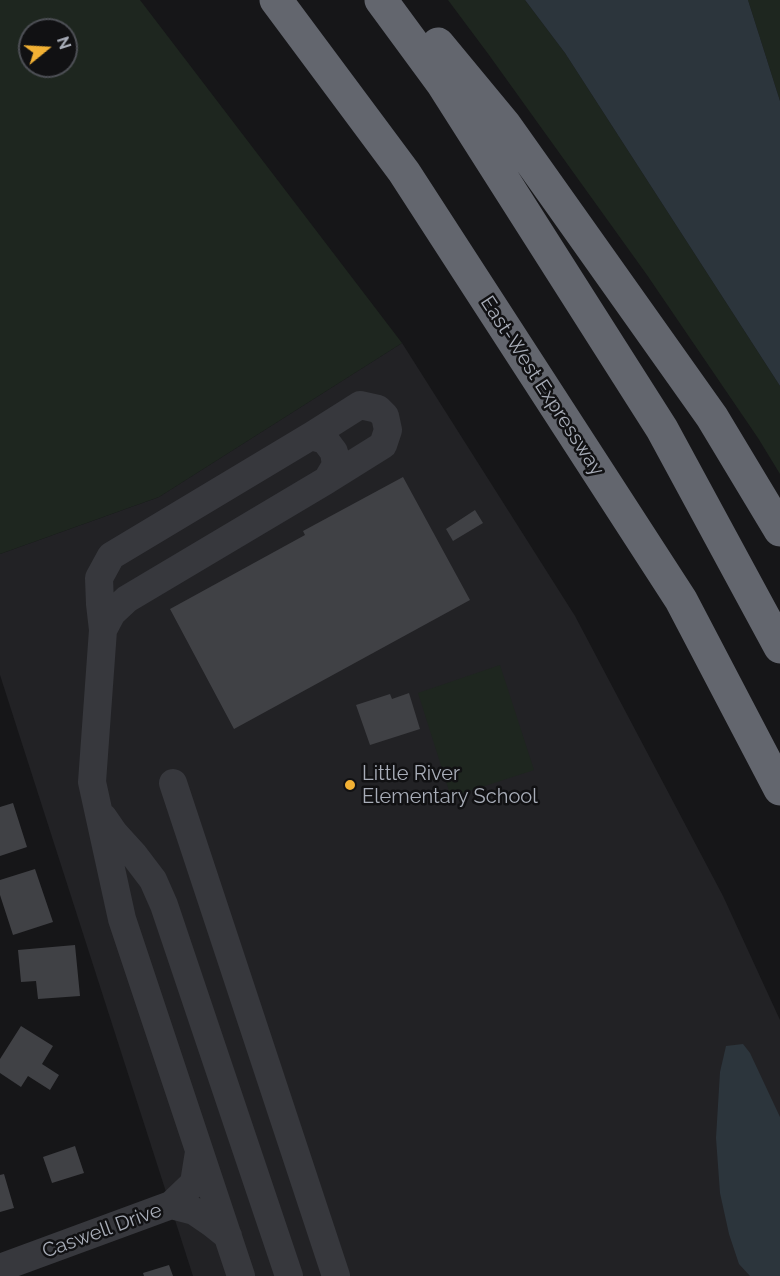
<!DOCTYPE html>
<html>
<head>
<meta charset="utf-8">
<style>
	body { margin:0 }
	#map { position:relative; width:780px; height:1276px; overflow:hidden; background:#161618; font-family:Raleway,sans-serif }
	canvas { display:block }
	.north { position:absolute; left:18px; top:18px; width:60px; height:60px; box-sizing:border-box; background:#111113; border:2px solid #4d4f55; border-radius:50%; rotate:72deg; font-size:16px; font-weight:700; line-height:24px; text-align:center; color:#a8adb8 }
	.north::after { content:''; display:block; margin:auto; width:21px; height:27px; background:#f2b134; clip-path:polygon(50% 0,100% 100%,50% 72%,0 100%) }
</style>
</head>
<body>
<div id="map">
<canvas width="780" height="1276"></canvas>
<div class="north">N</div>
</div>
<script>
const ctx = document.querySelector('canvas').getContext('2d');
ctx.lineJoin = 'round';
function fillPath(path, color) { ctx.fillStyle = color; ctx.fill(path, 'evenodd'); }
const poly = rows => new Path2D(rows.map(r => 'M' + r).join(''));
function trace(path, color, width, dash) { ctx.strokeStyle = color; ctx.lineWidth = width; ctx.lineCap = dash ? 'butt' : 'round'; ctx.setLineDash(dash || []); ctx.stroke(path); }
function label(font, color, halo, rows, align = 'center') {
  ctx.font = font + ' Raleway,sans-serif'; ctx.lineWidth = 5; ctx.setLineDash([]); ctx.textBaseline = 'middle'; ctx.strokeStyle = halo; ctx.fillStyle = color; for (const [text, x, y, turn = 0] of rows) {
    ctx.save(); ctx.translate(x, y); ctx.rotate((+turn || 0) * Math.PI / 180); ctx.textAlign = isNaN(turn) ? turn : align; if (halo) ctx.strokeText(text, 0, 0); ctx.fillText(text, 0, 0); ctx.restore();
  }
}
fillPath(poly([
	[402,343,575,616,723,896,780,1020,780,1276,193,1276,0,675,0,554,159,497]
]), '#222225');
fillPath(poly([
	[0,0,140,0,402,343,159,497,0,554],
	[30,30,66,30,66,66,30,66],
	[448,0,525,0,565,53,780,386,780,474,758,438,647,275,489,55],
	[748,0,780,0,780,101],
	[500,665,534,770,451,797,418,693]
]), '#1e261f');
fillPath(poly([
	[525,0,748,0,780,101,780,386,565,53],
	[743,1044,750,1053,780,1117,780,1276,750,1276,739,1264,729,1234,720,1193,716,1138,720,1072,726,1046]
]), '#2c353c');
fillPath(poly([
	[403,477,470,600,234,729,170,609,305,535,303,531],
	[475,510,483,523,453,541,446,529],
	[409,693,420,729,370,745,356,705,390,694,392,699],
	[13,803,27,847,0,856,0,807],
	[35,869,53,922,13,935,0,895,0,880],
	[75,945,80,996,38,999,36,981,21,982,18,950],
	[21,1026,53,1046,42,1064,59,1075,50,1090,28,1076,21,1087,0,1073,0,1059],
	[75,1146,84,1173,52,1183,43,1157],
	[4,1174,14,1208,0,1212,0,1175],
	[169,1265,173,1276,144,1276,143,1273]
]), '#404145');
trace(poly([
	[311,436,360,405,378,409,385,416,388,430,383,445,327,480],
	[103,630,112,613,127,599,327,480,336,465,334,452,325,440,311,436,111,556,99,578,100,604,103,630,92,782,122,919,241,1276],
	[173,783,336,1276],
	[103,817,114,833,134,855,153,880,164,905,289,1276],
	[171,1205,194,1211,213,1224,228,1236],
	[0,1268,171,1205,194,1183,199,1152]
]), '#37383d', 28);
trace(poly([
	[276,0,404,172,681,600,780,789],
	[381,0,442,83,662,429,780,647],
	[438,44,505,125,712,417,780,530]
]), '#63666e', 33);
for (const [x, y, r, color] of [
	[350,785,6,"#f2b134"]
]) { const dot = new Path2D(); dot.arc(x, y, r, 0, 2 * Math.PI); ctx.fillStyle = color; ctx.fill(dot); trace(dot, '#111113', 2); }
label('20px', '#a8adb8', '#111113', [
	["East-West Expressway",542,386,57],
	["Caswell Drive",102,1231,-20]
]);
label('20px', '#a8adb8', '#111113', [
	["Little River",362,774],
	["Elementary School",362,797]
], 'left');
</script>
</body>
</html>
